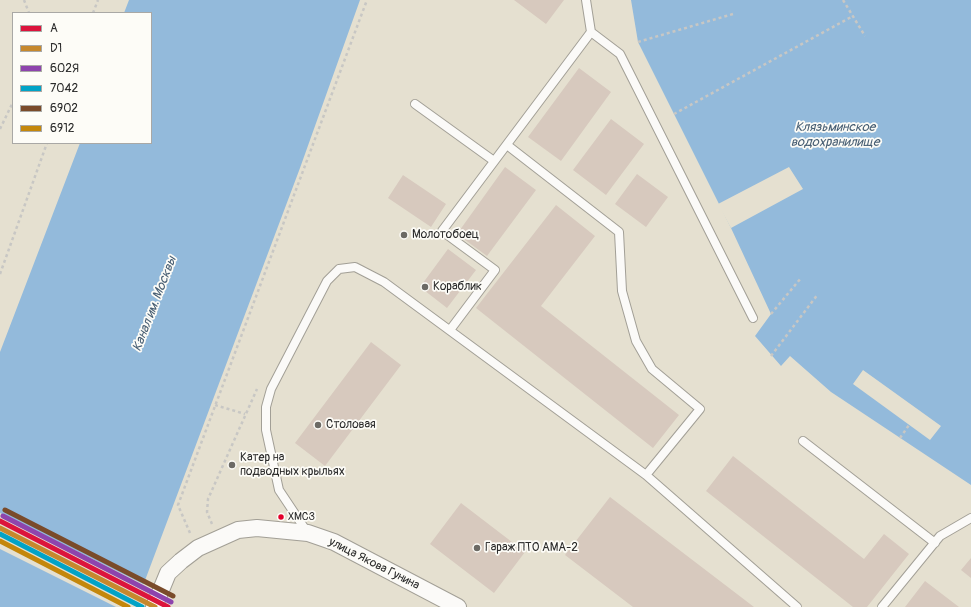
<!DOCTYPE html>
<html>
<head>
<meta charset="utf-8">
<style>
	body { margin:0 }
	#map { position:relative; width:971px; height:607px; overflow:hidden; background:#e5e0d0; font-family:Pangolin,sans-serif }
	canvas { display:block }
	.legend { position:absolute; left:12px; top:12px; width:140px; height:132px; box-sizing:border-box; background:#fdfcf7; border:1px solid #a9a8a5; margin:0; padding:5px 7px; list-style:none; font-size:12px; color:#2b2b2b }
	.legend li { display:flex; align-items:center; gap:8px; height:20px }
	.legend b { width:20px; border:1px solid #a9a8a5 }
</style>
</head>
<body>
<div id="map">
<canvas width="971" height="607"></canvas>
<ul class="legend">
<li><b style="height:5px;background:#dc143c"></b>A</li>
<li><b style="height:5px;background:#c6882d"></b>D1</li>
<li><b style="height:5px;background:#8e44ad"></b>602Я</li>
<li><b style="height:5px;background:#02a3c6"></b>7042</li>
<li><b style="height:5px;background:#7a4b2a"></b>6902</li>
<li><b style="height:5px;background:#c4870b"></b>6912</li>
</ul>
</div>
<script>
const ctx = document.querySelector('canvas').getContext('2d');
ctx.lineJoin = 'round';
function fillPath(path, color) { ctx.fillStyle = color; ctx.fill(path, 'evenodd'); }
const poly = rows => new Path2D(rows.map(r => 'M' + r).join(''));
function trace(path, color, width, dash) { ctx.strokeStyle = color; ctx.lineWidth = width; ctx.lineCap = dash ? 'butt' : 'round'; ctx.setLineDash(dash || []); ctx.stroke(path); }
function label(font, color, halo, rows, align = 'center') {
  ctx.font = font + ' Pangolin,sans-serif'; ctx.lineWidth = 3.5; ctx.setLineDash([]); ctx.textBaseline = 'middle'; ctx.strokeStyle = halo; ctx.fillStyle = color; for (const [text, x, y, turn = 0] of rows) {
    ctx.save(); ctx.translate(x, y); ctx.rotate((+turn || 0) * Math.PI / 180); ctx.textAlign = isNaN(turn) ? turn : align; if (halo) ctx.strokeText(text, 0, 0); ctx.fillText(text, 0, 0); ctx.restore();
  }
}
fillPath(poly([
	[129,0,360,0,300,168,135,607,0,607,0,352,80,143,151,143,151,13,124,13],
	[631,0,971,0,971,485,831,392,790,356,781,366,755,336,771,314,731,228,638,42]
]), '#93badb');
fillPath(poly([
	[789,167,803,189,731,228,718,204],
	[863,370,941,426,930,440,853,384],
	[0,513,145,585,137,607,116,607,0,549]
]), '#e5e0d0');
fillPath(poly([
	[514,0,564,0,546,24],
	[579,68,611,92,561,161,528,137],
	[611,119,644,144,606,195,573,170],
	[505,167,536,190,487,256,457,234],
	[637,174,668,197,646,227,615,204],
	[403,175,446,204,431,227,388,198],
	[556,205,595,236,541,306,679,415,653,448,476,308],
	[448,249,476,270,447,308,420,287],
	[371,342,401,365,325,466,295,443],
	[733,456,864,559,884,534,909,554,867,607,853,607,706,491],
	[610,497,754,607,633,607,565,555],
	[461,503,525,552,494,593,430,544],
	[971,558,971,578,961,570],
	[925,581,959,607,905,607]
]), '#d7c9be');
const lane = poly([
	[586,0,591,32],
	[415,104,494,161],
	[507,145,619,232,622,291,636,341,652,369,700,409,646,475],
	[450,330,495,270,442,231,591,32,620,54,753,318],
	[803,441,935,543],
	[307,532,279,490,266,430,266,407,271,389,327,281,339,269,355,267,384,282,646,475,797,607],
	[882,607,940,536,971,518]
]);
const street = poly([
	[154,607,168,573,181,561,198,548,238,530,257,528,308,533,334,542,458,607]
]);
trace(lane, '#a29f96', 10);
trace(street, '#a29f96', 18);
trace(poly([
	[24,0,29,13],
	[843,0,865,36],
	[93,13,98,0],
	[638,42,733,14],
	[674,114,853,16],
	[0,129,13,102],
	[0,274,47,143],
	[771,314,801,278],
	[771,356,818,294],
	[215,405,245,414],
	[900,438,909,425],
	[212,524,207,512,208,499,257,389],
	[190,533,178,505,367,0]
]), '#c8c7c4', 2.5, [3, 3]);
trace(lane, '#fbfaf8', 8);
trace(street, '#fbfaf8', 16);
trace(poly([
	[0,521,168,607]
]), '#dc143c', 5);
trace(poly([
	[0,528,155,607]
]), '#c6882d', 5);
trace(poly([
	[3,516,171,602]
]), '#8e44ad', 5);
trace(poly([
	[0,534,142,607]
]), '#02a3c6', 5);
trace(poly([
	[5,510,173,596]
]), '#7a4b2a', 5);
trace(poly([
	[0,541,128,607]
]), '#c4870b', 5);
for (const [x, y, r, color] of [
	[404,235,4,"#6c6a65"],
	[425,287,4,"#6c6a65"],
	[318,425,4,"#6c6a65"],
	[232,465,4,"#6c6a65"],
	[281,517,3.5,"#e4002b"],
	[477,548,4,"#6c6a65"]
]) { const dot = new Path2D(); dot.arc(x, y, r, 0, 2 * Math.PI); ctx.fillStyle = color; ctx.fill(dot); trace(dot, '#fdfcf7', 1.5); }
label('11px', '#2b2b2b', '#fdfcf7', [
	["ХМСЗ",288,517]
], 'left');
label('12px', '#2b2b2b', '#fdfcf7', [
	["Молотобоец",412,235],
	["Кораблик",433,287],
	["Столовая",326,425],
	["Катер на",240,458],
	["подводных крыльях",240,472],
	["Гараж ПТО АМА-2",485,548]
], 'left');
label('12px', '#2b2b2b', '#fdfcf7', [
	["улица Якова Гунина",374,564,27]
]);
label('italic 13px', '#475e73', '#fdfcf7', [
	["Клязьминское",835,128],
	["водохранилище",835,143],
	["Канал им. Москвы",155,304,-69]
]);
</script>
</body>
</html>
